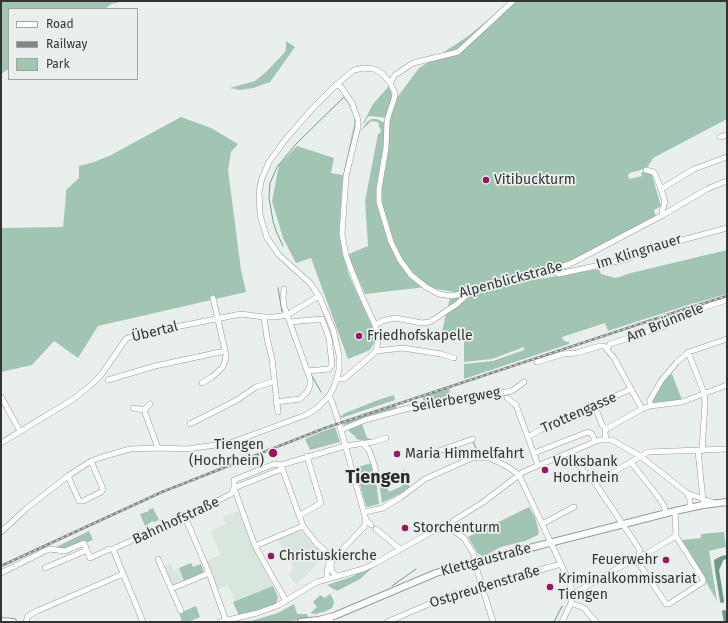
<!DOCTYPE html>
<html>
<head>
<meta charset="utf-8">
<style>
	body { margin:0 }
	#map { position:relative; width:728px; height:623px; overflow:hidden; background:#e9efec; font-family:"Fira Sans",sans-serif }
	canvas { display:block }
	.frame { position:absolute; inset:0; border:2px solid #323533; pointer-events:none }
	.legend { position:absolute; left:8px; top:8px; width:130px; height:72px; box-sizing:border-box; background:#e9efec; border:1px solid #a0a5a2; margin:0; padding:5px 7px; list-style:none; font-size:12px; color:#323533 }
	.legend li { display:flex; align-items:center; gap:8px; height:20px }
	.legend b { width:20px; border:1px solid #a0a5a2 }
</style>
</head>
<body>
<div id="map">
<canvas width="728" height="623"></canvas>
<div class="frame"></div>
<ul class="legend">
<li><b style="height:5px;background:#fff"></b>Road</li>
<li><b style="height:5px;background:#838885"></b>Railway</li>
<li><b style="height:11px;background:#a2c5b3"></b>Park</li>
</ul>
</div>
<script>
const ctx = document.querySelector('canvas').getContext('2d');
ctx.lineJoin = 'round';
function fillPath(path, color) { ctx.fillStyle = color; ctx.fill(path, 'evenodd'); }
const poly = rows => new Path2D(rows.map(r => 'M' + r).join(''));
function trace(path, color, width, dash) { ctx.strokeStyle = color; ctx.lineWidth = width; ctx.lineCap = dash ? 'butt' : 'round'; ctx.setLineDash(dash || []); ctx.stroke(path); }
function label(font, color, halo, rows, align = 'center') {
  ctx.font = font + ' "Fira Sans",sans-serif'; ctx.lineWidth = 3.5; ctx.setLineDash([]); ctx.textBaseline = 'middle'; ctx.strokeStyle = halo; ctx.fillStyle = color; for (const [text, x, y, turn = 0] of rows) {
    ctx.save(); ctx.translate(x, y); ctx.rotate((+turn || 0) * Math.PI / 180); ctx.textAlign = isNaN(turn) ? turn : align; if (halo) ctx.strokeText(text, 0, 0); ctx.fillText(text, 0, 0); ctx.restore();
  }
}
fillPath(poly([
	[238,511,253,547,273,586,235,601,228,585,218,590,205,561,221,555,210,531,226,524,223,517],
	[301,529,313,544,326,554,297,585,288,575,294,567,286,555,277,538],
	[171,564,173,570,179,568,184,581,174,585,172,582,171,582,165,567]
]), '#d8e6de');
fillPath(poly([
	[1,1,122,1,113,4,114,2,105,9,9,9,9,69,1,74],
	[511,1,727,1,727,119,653,158,647,168,630,173,628,175,629,179,642,176,641,173,645,171,652,175,661,206,654,210,656,217,588,253,547,270,465,291,454,292,426,287,365,294,350,261,349,254,368,246,365,201,378,134,381,132,378,122,371,121,361,131,366,123,371,119,376,119,386,123,388,118,370,116,368,117,361,127,373,104,389,86,392,95,396,99,419,68,467,37],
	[286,41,295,47,270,82,253,88,240,90,230,88,255,81,266,72,285,52,286,47],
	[346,97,351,104,357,122,345,176,343,176,339,234,343,255,349,275,373,328,375,341,370,350,348,359,311,258,296,263,283,238,272,201,279,165,297,146,334,158,331,173,343,175,354,125,354,115,348,103,344,98],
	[181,117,211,128,238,144,231,152,228,170,241,270,246,292,98,326,78,358,54,341,32,365,1,372,1,228,63,227,66,195,66,190,79,178,79,166,94,162,111,155],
	[727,250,727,294,685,306,608,331,605,323,562,337,564,341,569,342,569,344,464,379,464,364,493,361,524,350,524,347,492,359,464,362,464,336,442,331,450,298,533,280,599,269,601,274,616,278,631,273],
	[672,374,682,400,653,403,652,399,667,376],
	[449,387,450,398,423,402,423,397],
	[394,395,395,400,341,418,340,416,343,415,343,414,378,400],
	[395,405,397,408,344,425,343,422],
	[362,424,367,438,369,438,370,441,361,441,355,438,356,436,352,434,347,429],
	[335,427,340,442,310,450,305,439,321,432],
	[371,463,376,480,379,504,368,507,366,506,355,468],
	[404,469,410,489,382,503,379,481,382,477,389,492,402,486,400,480,402,478,401,477],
	[529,507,535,517,539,532,538,535,525,541,501,547,484,556,478,554,468,537],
	[153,508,159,520,154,522,153,521,145,526,140,514,149,511,148,510],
	[89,531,93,540,65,551,54,548],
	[724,532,726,547,709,551,717,601,682,540,701,538,701,534],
	[191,563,193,567,201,564,204,573,184,581,179,568],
	[371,567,371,569,360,579,337,591,327,585,351,577],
	[273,586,278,597,276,604,262,610,239,616,233,602],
	[330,594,333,599,334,603,332,608,324,612,315,614,310,613,317,607,313,602,320,595,325,598],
	[294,604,297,614,307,614,309,619,279,622,248,622,278,613],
	[196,606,200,617,188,622,182,622,179,613]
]), '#a2c5b3');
trace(poly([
	[283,246,276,231,273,221,269,198,270,183,277,167,297,143,345,96],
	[278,288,282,312],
	[292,336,294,341],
	[312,376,321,392],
	[473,442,479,454,474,456],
	[392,586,416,569],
	[554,622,562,606]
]), '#6f9c86', 1);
trace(poly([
	[717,569,716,561,722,558],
	[722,601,717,570,722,558,727,557],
	[724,612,726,622]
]), '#6f9c86', 4);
const minor = poly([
	[390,83,395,75,413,63,458,52,513,1],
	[720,137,727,135],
	[646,170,653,172,655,174,661,189,665,202,662,211,663,215],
	[661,189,694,169,727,157],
	[551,271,559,274,627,259,649,249,727,228],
	[264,317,267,338,272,359,278,412],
	[290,322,322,319,329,338,332,365,329,369,307,371],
	[375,325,382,321,395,318,422,323,430,322,457,304,469,293],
	[607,349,610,344,660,328,699,309,727,300],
	[376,351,403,348,441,354,454,358],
	[688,352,704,393,705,403,702,451],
	[537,362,563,354,577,353,600,346,604,346,614,358,642,409],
	[337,379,344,379,372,355,376,351,378,341,375,325,360,292,346,256,342,234,346,176,358,127,358,120,352,103,341,87,337,84],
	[108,380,155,366,225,351],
	[202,383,212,377,222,368,225,362,226,355,213,298],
	[1,397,20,431],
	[507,398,516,405,538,465],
	[276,402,300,399,307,392,310,386,310,379,284,306,283,298,284,289],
	[150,404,144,410,158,448],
	[595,406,602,425,606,429],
	[650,406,650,400,661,381,677,362,689,352,727,339],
	[133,408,144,410],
	[190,424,237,400,256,387,275,381],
	[341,430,365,420,420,405,477,397,512,391,524,382],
	[528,437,540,430,631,389],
	[606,440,605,433,606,429,642,409,650,406,682,402,727,385],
	[1,443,72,400,91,385,101,375,126,339,135,335,241,314,264,317,275,317,287,315,319,296],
	[362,443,369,450,374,464,378,481],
	[698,451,703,500],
	[570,452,576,463,595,483,640,550,639,556],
	[534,453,588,432,592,434,595,441],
	[424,456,473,439],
	[631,462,659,498,664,506,666,514],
	[281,465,303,526,317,544,333,558],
	[519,475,568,579,573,594,571,603,562,622],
	[68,476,79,501,83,501,101,492,103,489,91,461],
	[595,483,648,452,727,449],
	[234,488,255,546,286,601],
	[234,488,282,469],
	[687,493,714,503],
	[365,512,383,508,401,497,425,479,472,458,490,458,508,467,519,475],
	[300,515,321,503,307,456],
	[185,517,209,573,226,621],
	[366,520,371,525],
	[542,524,574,507],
	[376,529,400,549],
	[451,529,453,521,482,503,523,472,599,440,612,440,640,456,687,493,690,500,690,508],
	[1,532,27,508,68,476,91,461,102,457,130,449,158,448,187,449,230,443,306,415,316,409,329,396,334,387,339,370,339,355,333,329,319,296,310,283,279,255,267,238,260,215,259,192,262,178,269,162,285,140,312,109,337,84,354,70,364,68,374,69,383,74,390,83,395,93,394,99,389,114,387,122,386,148,379,189,379,202,391,242,400,260,411,275,426,287,439,294,452,296,469,292,570,264,663,215,707,189,727,181],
	[255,546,303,526],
	[113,549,143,622],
	[158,559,181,611],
	[636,559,666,604,669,604,703,582,703,579,676,536,675,511],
	[332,561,331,566,332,571,336,576],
	[45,568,87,550],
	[477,570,493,622],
	[1,573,49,549,65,551,84,543,90,558,110,549,113,549,185,517,231,494,234,488,234,480,274,464,281,465,345,446,373,442,386,438],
	[327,579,327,571,329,563,364,527,366,520,339,423,332,402,329,396],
	[171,589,209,573],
	[573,594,639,556,646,554,676,536],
	[571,603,584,608,596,622],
	[322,620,331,622],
	[26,622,28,616,37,611,123,574],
	[220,622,257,613,277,606,317,582,363,569,374,564,435,530,442,528,451,529,464,538,473,553,476,562],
	[387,622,445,597,561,564]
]);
const major = poly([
	[1,621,13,622],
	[301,622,319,620,334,616,436,573,459,566,675,511,703,505,727,502]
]);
trace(minor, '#959b98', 6);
trace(major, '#959b98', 8);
trace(minor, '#fff', 5);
trace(major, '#fff', 6);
const rail = poly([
	[1,566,162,492,325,428,685,309,727,296]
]);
trace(rail, '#838885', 2.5);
trace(rail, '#e9efec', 1, [3]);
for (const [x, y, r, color] of [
	[486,180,4,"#9d1464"],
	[359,336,4,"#9d1464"],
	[273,453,5,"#9d1464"],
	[397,454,4,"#9d1464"],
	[545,470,4,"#9d1464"],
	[405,528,4,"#9d1464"],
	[271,556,4,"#9d1464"],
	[666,560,4,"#9d1464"],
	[550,587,4,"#9d1464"]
]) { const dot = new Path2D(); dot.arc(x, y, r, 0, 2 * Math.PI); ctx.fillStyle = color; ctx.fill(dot); trace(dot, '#e9efec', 1.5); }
label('14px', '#323533', '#e9efec', [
	["Vitibuckturm",494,180],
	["Friedhofskapelle",367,336],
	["Tiengen",264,445,"right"],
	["(Hochrhein)",264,461,"right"],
	["Maria Himmelfahrt",405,454],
	["Volksbank",553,462],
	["Hochrhein",553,478],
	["Storchenturm",413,528],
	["Christuskierche",279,556],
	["Feuerwehr",658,560,"right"],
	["Kriminalkommissariat",558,579],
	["Tiengen",558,595]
], 'left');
label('14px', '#323533', '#e9efec', [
	["Im Klingnauer",639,252,-17],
	["Alpenblickstraße",511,280,-15],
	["Am Brünnele",665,323,-22],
	["Übertal",155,332,-14],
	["Seilerbergweg",456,400,-10],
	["Trottengasse",579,413,-24],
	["Bahnhofstraße",176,521,-25],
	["Klettgaustraße",486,560,-15],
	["Ostpreußenstraße",485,587,-17]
]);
label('bold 18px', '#2a2f2c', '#e9efec', [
	["Tiengen",378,478]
]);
</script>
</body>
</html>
